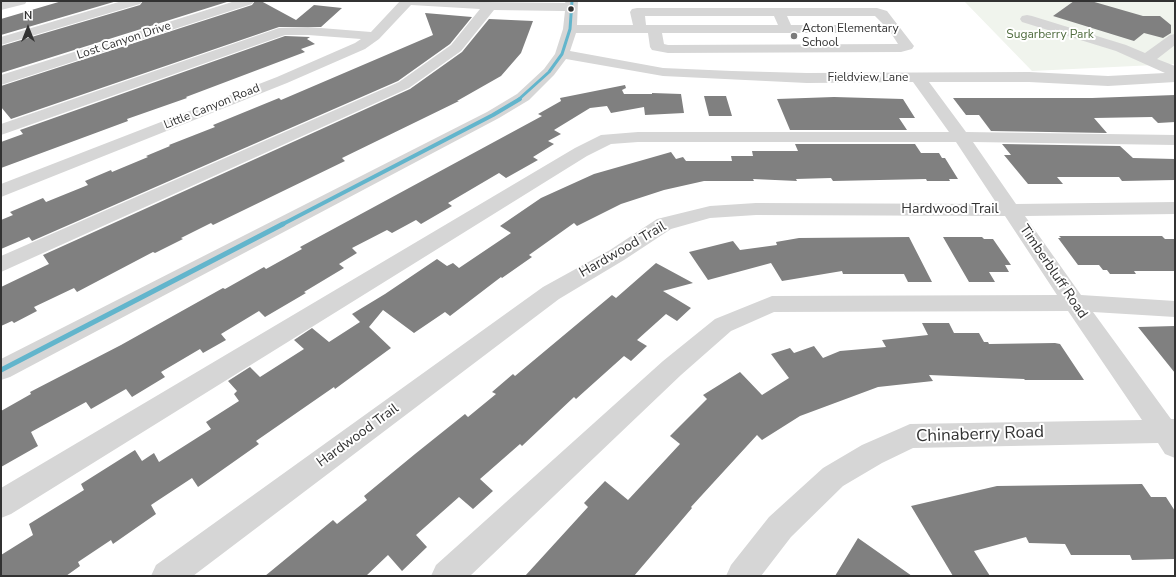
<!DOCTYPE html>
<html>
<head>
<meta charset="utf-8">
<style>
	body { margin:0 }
	#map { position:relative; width:1176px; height:577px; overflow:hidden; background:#fff; font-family:"Nunito Sans",sans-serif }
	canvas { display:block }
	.frame { position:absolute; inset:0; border:2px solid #323232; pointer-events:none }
	.north { position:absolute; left:8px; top:8px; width:40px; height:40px; -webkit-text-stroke:3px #fff; paint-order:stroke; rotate:0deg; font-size:11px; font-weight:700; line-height:16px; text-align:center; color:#323232 }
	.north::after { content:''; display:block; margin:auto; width:14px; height:18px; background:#323232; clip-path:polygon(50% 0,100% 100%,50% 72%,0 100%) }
</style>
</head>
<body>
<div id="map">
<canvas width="1176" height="577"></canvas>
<div class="frame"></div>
<div class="north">N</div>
</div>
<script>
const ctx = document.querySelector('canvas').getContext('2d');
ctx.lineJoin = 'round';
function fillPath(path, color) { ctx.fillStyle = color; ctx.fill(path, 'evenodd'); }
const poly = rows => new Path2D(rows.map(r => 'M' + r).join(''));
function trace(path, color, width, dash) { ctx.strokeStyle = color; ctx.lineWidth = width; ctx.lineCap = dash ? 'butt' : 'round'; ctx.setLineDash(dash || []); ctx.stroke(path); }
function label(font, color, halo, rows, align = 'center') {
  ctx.font = font + ' "Nunito Sans",sans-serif'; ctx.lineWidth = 4; ctx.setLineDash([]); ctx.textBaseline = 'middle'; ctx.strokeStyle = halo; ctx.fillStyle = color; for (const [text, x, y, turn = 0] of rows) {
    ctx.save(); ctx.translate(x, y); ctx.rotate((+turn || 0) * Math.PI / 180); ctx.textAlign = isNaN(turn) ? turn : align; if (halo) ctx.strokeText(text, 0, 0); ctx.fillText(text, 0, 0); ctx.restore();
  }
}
fillPath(poly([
	[964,1,1175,1,1175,64,1032,71]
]), '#f0f4ed');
fillPath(poly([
	[62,1,117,1,1,35,1,19],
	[143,1,230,1,1,73,1,46,140,5],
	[255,1,261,1,296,20,314,5,342,8,321,27,279,27,11,119,1,107,1,86,252,5],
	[1074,1,1091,1,1143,16,1160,16,1171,25,1171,33,1163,38,1144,33,1134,41,1053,16],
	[425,13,472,17,450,44,398,81,32,241,29,237,1,249,1,220,13,215,10,212,43,198,46,202,88,185,85,181,111,170,112,172,148,157,146,156,170,146,169,145,215,127,213,125,279,98,281,100,433,35],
	[489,19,533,21,521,53,501,76,457,101,459,101,342,158,345,161,213,225,211,223,181,238,183,239,155,253,153,252,77,292,74,288,34,307,37,311,14,323,12,321,1,326,1,287,49,264,43,255,410,89,462,52],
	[285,36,310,37,307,39,315,44,301,49,305,52,186,97,187,98,127,119,128,121,1,168,1,142,23,134,20,130],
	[625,85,626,88,622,90,624,94,652,94,652,93,681,94,684,113,645,115,644,107,611,113,607,106,590,108,554,130,561,134,548,141,554,144,533,157,538,160,506,178,499,173,448,203,452,206,421,224,416,220,392,233,387,230,352,248,357,253,339,264,344,268,304,292,306,293,265,317,259,311,221,334,226,340,203,353,200,349,161,372,165,377,132,397,126,389,91,409,86,402,31,432,38,446,1,467,1,411,31,394,30,392,121,345,223,288,225,289,264,267,266,269,302,249,300,247,542,116,538,114,561,101,560,98],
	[1175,95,1175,122,1158,123,1152,117,1094,118,1107,133,991,131,979,115,966,115,953,98,1092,98],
	[704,96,726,96,732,116,709,116],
	[834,97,903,99,915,118,899,118,907,130,790,130,777,99],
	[795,144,915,144,921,153,939,153,942,158,945,158,958,179,949,179,950,181,927,181,926,179,833,181,831,178,796,179,797,181,753,179,754,181,704,181,664,190,621,204,577,226,574,223,529,255,532,257,502,278,501,277,450,316,445,312,414,333,383,310,369,327,391,348,335,389,334,387,256,441,259,444,198,487,192,478,151,505,156,514,113,544,111,540,78,562,80,566,66,576,1,576,1,555,33,535,29,524,84,490,81,484,135,450,142,461,154,453,159,462,211,429,206,422,239,401,234,394,237,391,228,381,250,367,260,377,304,349,294,340,312,328,329,342,360,322,352,314,385,294,437,259,447,266,453,263,459,268,511,233,500,226,541,198,594,174,671,152,676,159,683,157,686,161,732,161,731,156,753,156,752,151,798,151],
	[1002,144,1120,146,1133,158,1175,159,1175,180,1122,181,1119,177,1057,177,1063,184,1028,184,1004,155,1011,155],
	[1059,236,1162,236,1165,239,1175,239,1175,271,1134,271,1136,274,1110,274,1107,270,1103,270,1099,265,1078,265,1058,238,1061,238],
	[909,237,932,282,908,282,904,274,843,274,842,271,782,281,771,263,708,280,689,252,733,241,740,250,777,245,776,242,799,238],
	[943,237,982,237,984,239,993,239,1011,265,1005,265,1009,272,989,272,995,282,969,282],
	[656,263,693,283,663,291,691,308,677,321,666,314,637,340,647,346,631,361,624,356,576,399,574,397,522,446,520,444,480,479,493,491,473,509,459,497,416,535,427,547,402,571,388,555,366,576,265,576,333,520,337,524,367,500,364,496,415,454,465,414,468,417,496,394,492,392,513,374,515,376,612,295,616,298],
	[922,323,949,323,954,333,979,333,984,342,988,342,989,344,1055,343,1060,344,1084,380,1025,380,1024,379,929,375,933,381,878,387,800,416,762,440,757,435,691,507,692,508,634,576,525,576,588,507,584,503,605,481,628,500,680,444,670,436,707,399,703,395,740,372,762,395,789,378,771,354,790,348,794,353,814,346,823,358,840,351,886,347,882,340,928,335],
	[1175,326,1175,373,1138,327],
	[1142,484,1151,497,1166,497,1175,511,1175,559,1132,560,1130,555,1071,555,1065,544,1029,543,1026,537,974,551,990,576,953,576,911,506,997,486],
	[858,538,912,576,835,576]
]), '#808080');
fillPath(poly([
	[6,1,27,1,25,4,1,10,1,2,6,1],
	[122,1,142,1,140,4,1,45,1,37,122,1],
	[235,1,254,1,252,4,1,85,1,75,235,1],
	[400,1,565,3,566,1,578,1,577,25,633,25,630,12,632,9,637,8,877,8,887,11,914,46,912,49,901,52,668,53,652,50,650,47,648,33,576,33,570,51,663,68,732,71,807,73,1029,72,1108,76,1165,73,1116,51,1022,22,1020,19,1022,16,1027,15,1032,16,1126,45,1145,53,1170,35,1175,34,1175,45,1157,59,1175,66,1175,82,1108,86,1029,82,929,82,966,132,1175,135,1175,145,973,142,1016,204,1175,202,1175,214,1025,216,1081,295,1175,301,1175,317,1093,312,1171,419,1175,419,1175,458,1165,454,1158,443,913,448,882,463,843,486,791,537,761,576,726,576,731,565,769,517,823,468,862,445,901,428,910,424,1142,420,1068,311,774,312,731,331,681,375,470,576,431,576,436,565,663,361,715,319,772,296,1057,295,1005,216,756,215,710,218,671,229,624,260,559,299,193,576,151,576,156,565,543,287,610,250,657,219,710,206,756,203,997,204,956,142,638,142,611,144,587,156,11,514,1,518,1,488,575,148,601,135,638,132,949,132,913,82,807,83,663,76,566,59,554,75,529,100,499,118,10,377,1,380,1,359,487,112,517,94,544,69,555,54,563,29,565,11,494,10,461,51,409,88,1,272,1,256,399,82,451,45,480,9,411,5,379,39,365,49,287,83,1,197,1,184,277,77,355,43,361,39,308,35,285,35,1,135,1,124,279,28,308,27,371,32,400,1],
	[645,16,774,16,778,25,646,25,645,16],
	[787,16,875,16,884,25,791,25,787,16],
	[662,33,891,33,898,44,668,45,664,44,662,33]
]), '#d6d6d6');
trace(poly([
	[518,100,549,72,562,54,570,29,572,1]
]), '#62b5cc', 3);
trace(poly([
	[281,225,493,115,520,99]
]), '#62b5cc', 4);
trace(poly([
	[1,370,283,224]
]), '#62b5cc', 5);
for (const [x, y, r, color] of [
	[571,9,3.5,"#323232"],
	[794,36,4,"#7a7a7a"]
]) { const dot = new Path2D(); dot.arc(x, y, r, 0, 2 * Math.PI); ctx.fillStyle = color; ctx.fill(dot); trace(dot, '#fff', 1.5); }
label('12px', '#323232', '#fff', [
	["Acton Elementary",802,29],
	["School",802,43]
], 'left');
label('12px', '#516d40', '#fff', [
	["Sugarberry Park",1050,35]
]);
label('12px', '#323232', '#fff', [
	["Lost Canyon Drive",124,41,-18],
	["Fieldview Lane",868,78],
	["Little Canyon Road",212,107,-22]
]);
label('14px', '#323232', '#fff', [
	["Hardwood Trail",950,210],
	["Hardwood Trail",623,250,-30],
	["Timberbluff Road",1053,272,56],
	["Hardwood Trail",358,436,-36]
]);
label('17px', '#323232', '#fff', [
	["Chinaberry Road",980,435,-2]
]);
</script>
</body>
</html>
